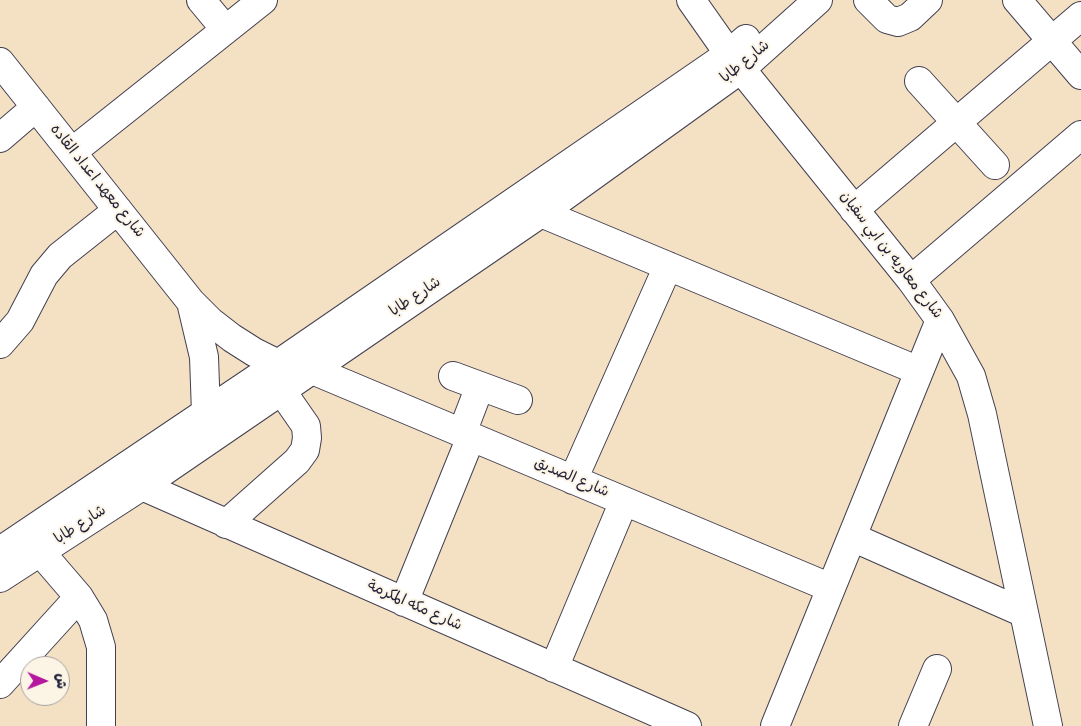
<!DOCTYPE html>
<html>
<head>
<meta charset="utf-8">
<style>
	body { margin:0 }
	#map { position:relative; width:1081px; height:726px; overflow:hidden; background:#f4e1c4; font-family:"Gochi Hand","Playpen Sans Arabic",sans-serif }
	canvas { display:block }
	.north { position:absolute; left:20px; top:656px; width:50px; height:50px; box-sizing:border-box; background:#fcf5e5; border:1px solid #a5a1a1; border-radius:50%; rotate:91deg; font-size:14px; font-weight:700; line-height:20px; text-align:center; color:#22223b }
	.north::after { content:''; display:block; margin:auto; width:18px; height:22px; background:#b5179e; clip-path:polygon(50% 0,100% 100%,50% 72%,0 100%) }
</style>
</head>
<body>
<div id="map">
<canvas width="1081" height="726"></canvas>
<div class="north">ش</div>
</div>
<script>
const ctx = document.querySelector('canvas').getContext('2d');
ctx.lineJoin = 'round';
const poly = rows => new Path2D(rows.map(r => 'M' + r).join(''));
function trace(path, color, width, dash) { ctx.strokeStyle = color; ctx.lineWidth = width; ctx.lineCap = dash ? 'butt' : 'round'; ctx.setLineDash(dash || []); ctx.stroke(path); }
function label(font, color, halo, rows, align = 'center') {
  ctx.font = font + ' "Gochi Hand","Playpen Sans Arabic",sans-serif'; ctx.lineWidth = 4; ctx.setLineDash([]); ctx.textBaseline = 'middle'; ctx.strokeStyle = halo; ctx.fillStyle = color; for (const [text, x, y, turn = 0] of rows) {
    ctx.save(); ctx.translate(x, y); ctx.rotate((+turn || 0) * Math.PI / 180); ctx.textAlign = isNaN(turn) ? turn : align; if (halo) ctx.strokeText(text, 0, 0); ctx.fillText(text, 0, 0); ctx.restore();
  }
}
const minor = poly([
	[201,0,225,29],
	[691,0,729,54,911,280,940,320,971,376,982,414,1048,726],
	[868,0,887,19,898,22,910,17,928,0],
	[1017,0,1081,75],
	[0,62,191,302,210,321,232,338,254,352,278,364],
	[919,81,995,165],
	[0,138,36,107],
	[72,152,263,0],
	[854,210,1081,16],
	[541,213,919,371],
	[911,280,1081,135],
	[191,302,204,357,206,413],
	[0,344,20,321,44,275,60,256,118,210],
	[310,369,831,588],
	[453,376,518,400],
	[462,433,480,386],
	[573,480,668,266],
	[142,486,687,726],
	[226,524,297,461,305,450,307,438,306,426,281,390],
	[852,537,1024,613],
	[30,540,79,597,93,620,101,647,101,726],
	[0,551,278,364,729,54,746,39],
	[0,578,142,486,541,213,741,69,818,0],
	[404,602,471,437],
	[554,668,624,501],
	[0,684,79,597],
	[775,726,940,320],
	[913,726,937,669]
]);
trace(minor, '#423f50', 30);
trace(minor, '#fff', 28);
label('15px', '#22223b', '#fcf5e5', [
	["شارع طابا",746,63,-39],
	["شارع معهد اعداد القاده",96,182,51],
	["شارع معاويه بن ابي سفيان",890,256,52],
	["شارع طابا",416,298,-34],
	["شارع الصديق",571,479,23],
	["شارع طابا",81,526,-33],
	["شارع مكه المكرمة",414,607,24]
]);
</script>
</body>
</html>
